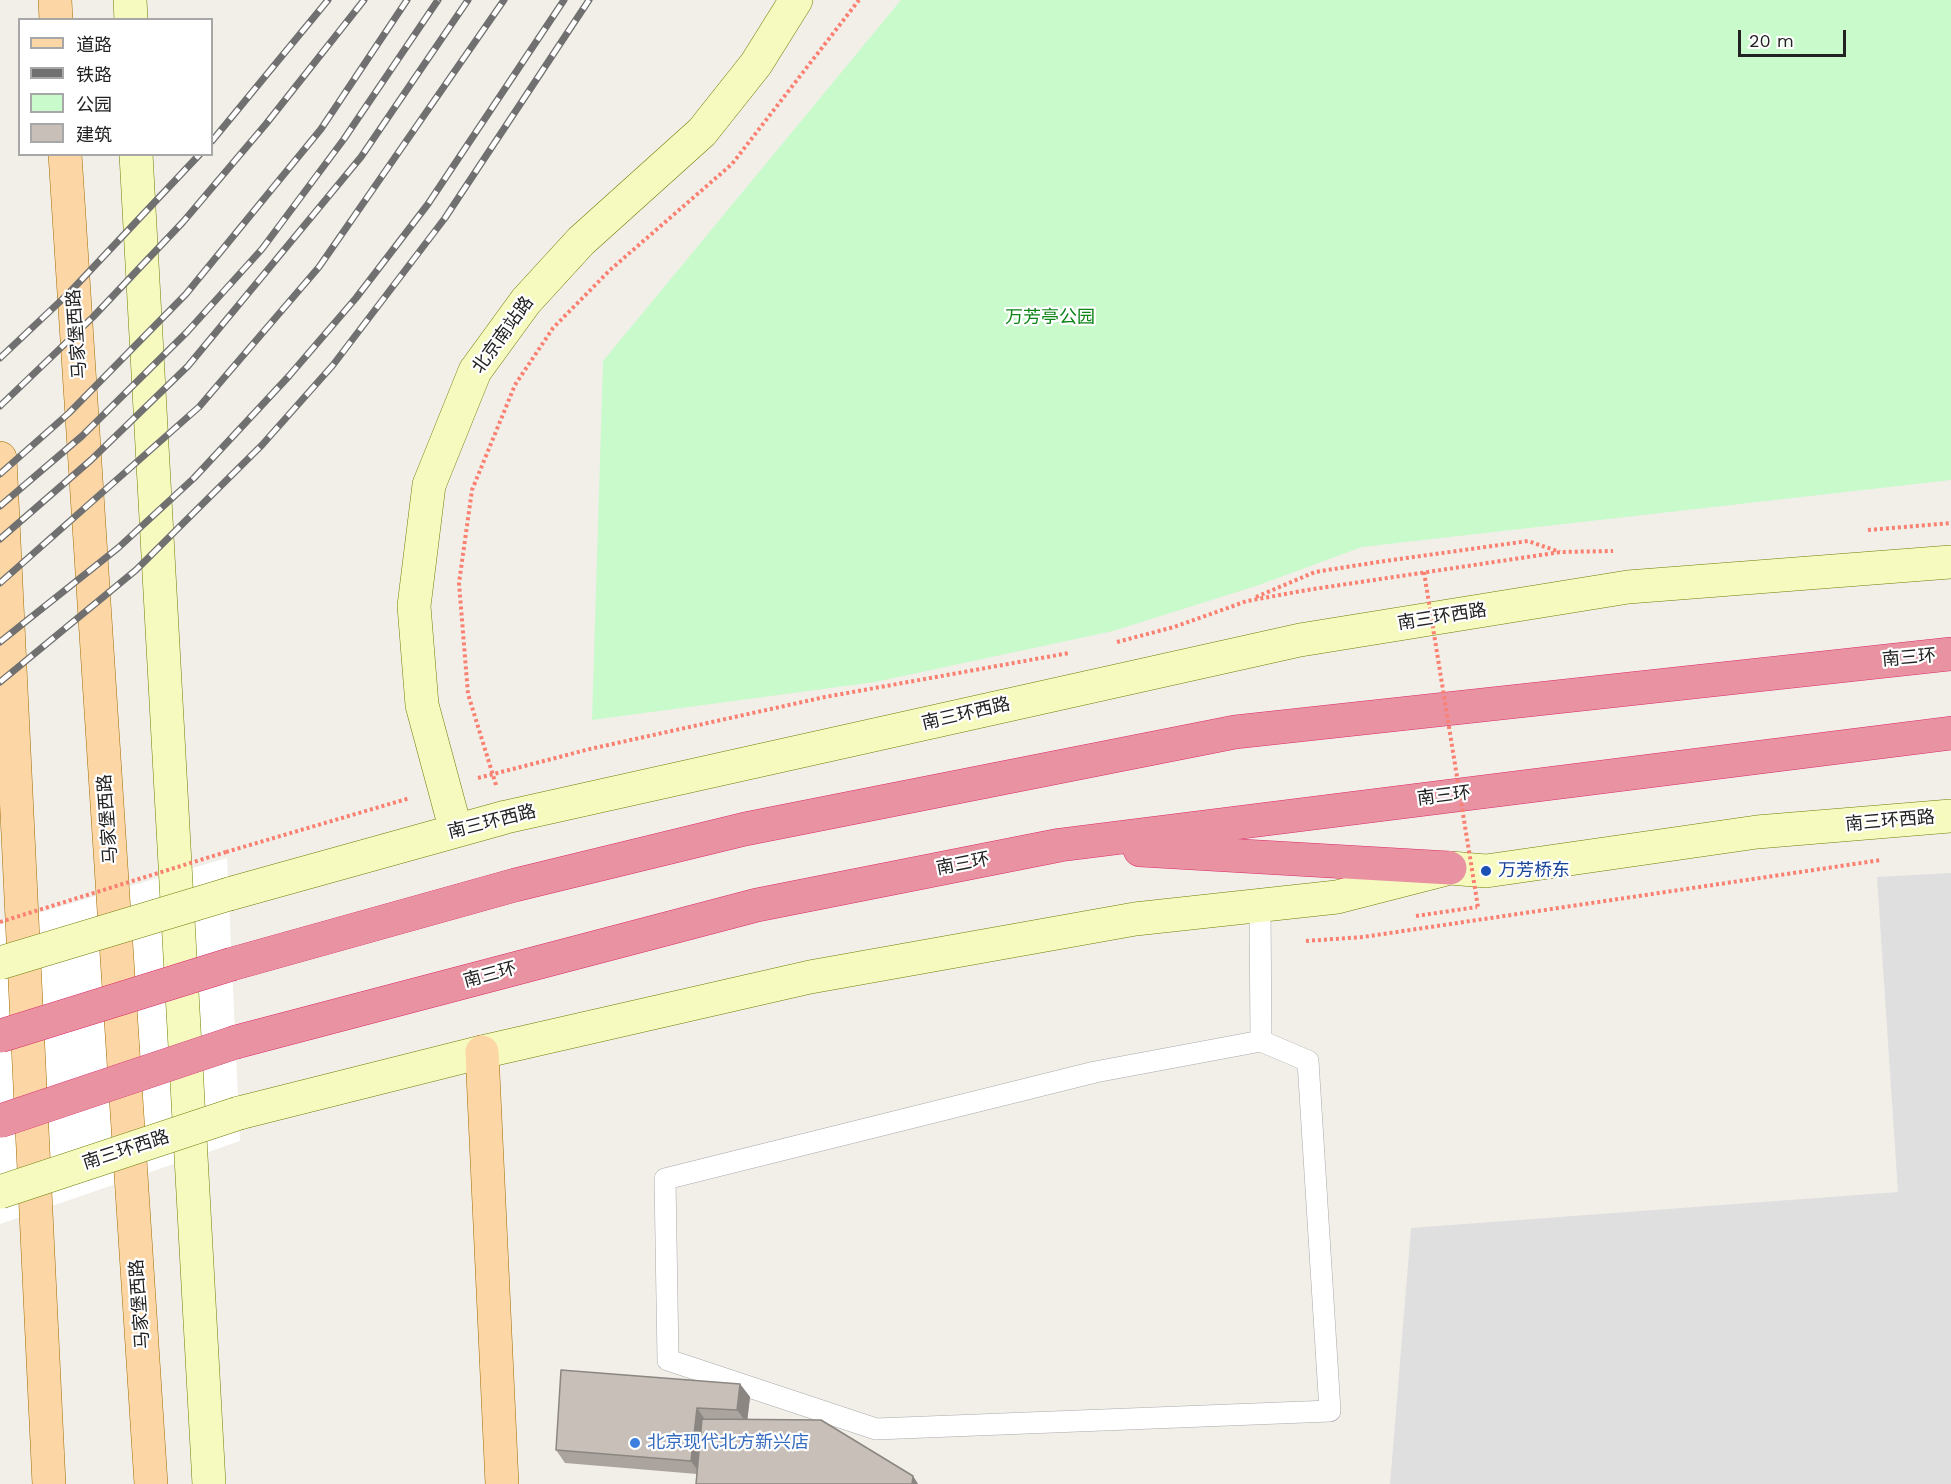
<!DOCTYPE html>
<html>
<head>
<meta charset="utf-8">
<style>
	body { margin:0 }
	#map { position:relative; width:1951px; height:1484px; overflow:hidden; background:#f2efe9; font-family:"Work Sans","Noto Sans SC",sans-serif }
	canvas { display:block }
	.legend { position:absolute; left:18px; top:18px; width:195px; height:138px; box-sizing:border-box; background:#fff; border:2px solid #a7a7a7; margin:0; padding:8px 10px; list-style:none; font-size:18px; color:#222 }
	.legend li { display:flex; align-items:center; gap:12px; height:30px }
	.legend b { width:30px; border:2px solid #a7a7a7 }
	.scale { position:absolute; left:1738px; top:30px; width:108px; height:27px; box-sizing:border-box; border:3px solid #222; border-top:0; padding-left:8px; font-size:18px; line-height:21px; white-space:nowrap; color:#222; -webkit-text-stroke:4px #fff; paint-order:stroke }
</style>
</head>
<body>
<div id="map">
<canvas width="1951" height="1484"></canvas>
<ul class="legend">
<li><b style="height:8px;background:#fcd6a4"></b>道路</li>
<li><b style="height:8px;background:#707070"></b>铁路</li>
<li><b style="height:16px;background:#c8facc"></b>公园</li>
<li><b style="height:16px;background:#c7bfb8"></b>建筑</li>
</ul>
<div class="scale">20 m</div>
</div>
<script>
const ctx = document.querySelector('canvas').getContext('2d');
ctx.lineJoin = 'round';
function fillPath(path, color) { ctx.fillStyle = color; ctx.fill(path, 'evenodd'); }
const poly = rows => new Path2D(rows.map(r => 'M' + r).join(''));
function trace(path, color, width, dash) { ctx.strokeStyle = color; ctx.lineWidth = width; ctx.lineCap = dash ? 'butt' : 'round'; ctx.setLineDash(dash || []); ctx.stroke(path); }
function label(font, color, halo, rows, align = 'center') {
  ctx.font = font + ' "Work Sans","Noto Sans SC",sans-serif'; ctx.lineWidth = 4.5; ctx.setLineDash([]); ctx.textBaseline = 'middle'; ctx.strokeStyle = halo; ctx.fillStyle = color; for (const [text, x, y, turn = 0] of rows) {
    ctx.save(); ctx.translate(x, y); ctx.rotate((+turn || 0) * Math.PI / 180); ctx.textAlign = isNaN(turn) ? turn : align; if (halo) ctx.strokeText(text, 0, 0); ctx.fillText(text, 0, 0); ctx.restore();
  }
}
fillPath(poly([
	[1951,873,1951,1484,1390,1484,1411,1228,1898,1192,1877,877]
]), '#e0dfdf');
fillPath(poly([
	[901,0,1951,0,1951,480,1362,547,1256,586,1113,631,875,682,592,720,603,361]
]), '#c8facc');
fillPath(poly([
	[227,858,240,1141,0,1224,0,924]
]), '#fff');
const lane = poly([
	[1260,905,1261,1041,1095,1072,665,1179,668,1360,876,1429,1330,1411,1308,1061,1261,1041]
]);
const secondary = poly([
	[130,0,131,20],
	[136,154,209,1484],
	[456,831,422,705,414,606,429,485,475,371,526,301,581,241,702,132,756,64,796,0],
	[229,894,506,817,1300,640,1628,587,1951,562],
	[239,1113,482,1052,810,977,1135,919,1337,897,1450,868,1486,871,1757,832,1951,816]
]);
const primary = poly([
	[55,0,56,20],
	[65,154,151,1484],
	[0,458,49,1484],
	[482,1052,502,1484]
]);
const highway = poly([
	[1140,850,1450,868],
	[232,964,515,885,745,829,1235,732,1951,654],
	[236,1042,757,905,1060,845,1951,733]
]);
trace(lane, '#a9a9a9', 22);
trace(secondary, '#707d05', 34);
trace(primary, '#a06b00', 34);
trace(highway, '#dc2a67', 34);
trace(poly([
	[1868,530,1951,523],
	[1256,597,1315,572,1378,562,1528,541,1560,552],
	[1117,642,1174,627,1247,601,1307,590,1561,552,1613,551],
	[478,778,590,749,825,697,1069,653],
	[496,785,468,694,459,583,472,490,515,385,553,328,610,270,732,164,859,0],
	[226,852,410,798],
	[1416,916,1477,907],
	[1306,941,1363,937,1881,860]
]), '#fa8072', 4, [3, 3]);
trace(lane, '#fff', 21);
trace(secondary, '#f7fabf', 33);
trace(primary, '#fcd6a4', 33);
trace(highway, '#e892a2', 33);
const rail = poly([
	[212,141,328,0],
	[0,358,69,293,200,154],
	[0,406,93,317,183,222,266,124,364,0],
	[0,474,69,413,186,294,321,129,407,0],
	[0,506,82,436,187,332,262,249,344,139,438,0],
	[0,539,91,460,188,366,361,157,468,0],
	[0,583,199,407,319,267,504,0],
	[0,642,118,548,194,478,289,376,356,298,428,204,564,0],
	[0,682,136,570,262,445,333,365,445,218,589,0]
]);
trace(rail, '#707070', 7);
trace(rail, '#fff', 4.5, [14]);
const secondaryBridge = poly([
	[0,963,229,894],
	[0,1192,239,1113]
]);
const highwayBridge = poly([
	[0,1036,232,964],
	[0,1121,236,1042]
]);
trace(secondaryBridge, '#707d05', 34, []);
trace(highwayBridge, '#dc2a67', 34, []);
trace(poly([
	[1424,572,1478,907],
	[0,922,226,852]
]), '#fa8072', 4, [3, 3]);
trace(secondaryBridge, '#f7fabf', 33);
trace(highwayBridge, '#e892a2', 33);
fillPath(poly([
	[740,1384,750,1397,747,1420,913,1476,918,1484,696,1484,697,1474,565,1463,556,1450]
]), '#aba49e');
fillPath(poly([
	[740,1384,750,1397,747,1423,737,1410],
	[697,1408,706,1421,700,1474,691,1461],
	[913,1476,918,1484,912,1484]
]), '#8b8681');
const building = poly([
	[561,1370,740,1384,737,1410,697,1408,691,1461,556,1450,561,1370],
	[702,1419,821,1420,913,1476,912,1484,696,1484,702,1419]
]);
fillPath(building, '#c7bfb8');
trace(building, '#8b8681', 1.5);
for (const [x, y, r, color] of [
	[1486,871,6,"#1a4fb4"],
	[635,1443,6,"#3f7fe0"]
]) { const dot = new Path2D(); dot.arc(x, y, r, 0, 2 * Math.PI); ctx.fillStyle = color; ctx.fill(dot); trace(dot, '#fff', 2); }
label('18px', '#0c8416', '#fff', [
	["万芳亭公园",1050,318]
]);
label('18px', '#222', '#fff', [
	["马家堡西路",77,334,-94],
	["北京南站路",503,335,-54],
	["南三环西路",1442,617,-9],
	["南三环",1909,658,-5],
	["南三环西路",966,714,-13],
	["南三环",1444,796,-7],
	["马家堡西路",108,819,-94],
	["南三环西路",1890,821,-5],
	["南三环西路",492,822,-14],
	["南三环",963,864,-11],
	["南三环",490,975,-15],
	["南三环西路",126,1150,-18],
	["马家堡西路",140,1304,-94]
]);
label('18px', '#164399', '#fff', [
	["万芳桥东",1498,871]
], 'left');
label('18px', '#366cbe', '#fff', [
	["北京现代北方新兴店",647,1443]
], 'left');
</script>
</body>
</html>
